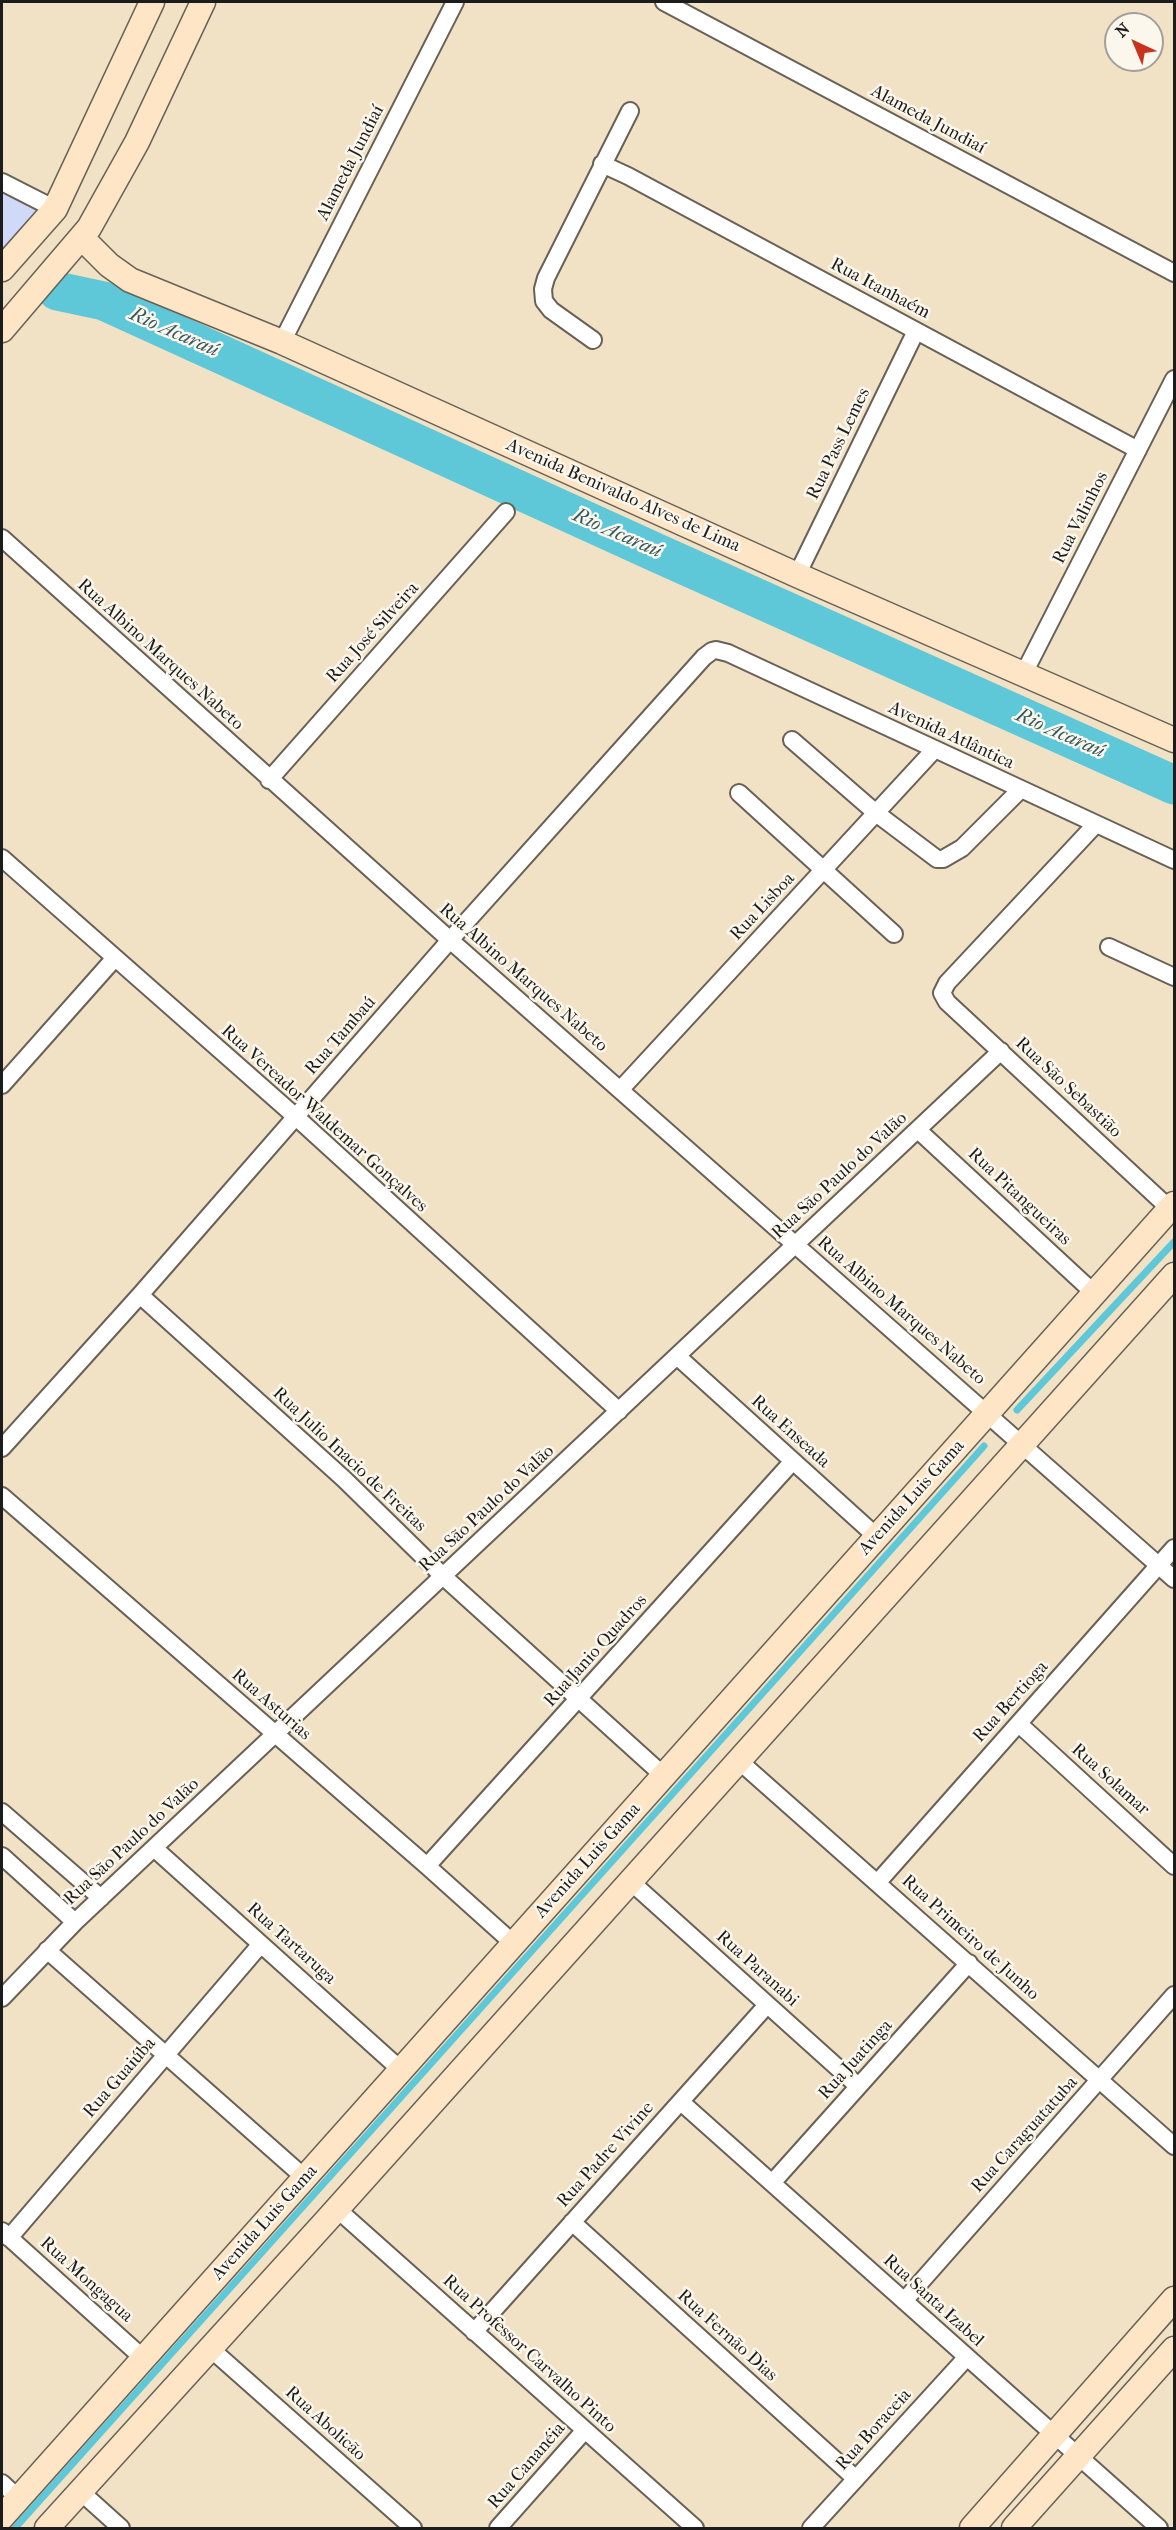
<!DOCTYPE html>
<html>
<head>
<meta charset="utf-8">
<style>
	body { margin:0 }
	#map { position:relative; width:1176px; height:2530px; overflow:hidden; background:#f1e2c5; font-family:"IM FELL French Canon",serif }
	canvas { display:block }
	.frame { position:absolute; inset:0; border:3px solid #1c1c1c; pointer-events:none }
	.north { position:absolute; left:1104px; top:12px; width:60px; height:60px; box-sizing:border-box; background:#fbf7ec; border:2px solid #a29f99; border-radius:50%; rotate:316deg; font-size:16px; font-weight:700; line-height:24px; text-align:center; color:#1c1c1c }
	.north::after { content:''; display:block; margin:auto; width:21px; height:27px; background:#c8321e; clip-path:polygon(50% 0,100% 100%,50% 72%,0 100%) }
</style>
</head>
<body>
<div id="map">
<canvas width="1176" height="2530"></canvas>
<div class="frame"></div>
<div class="north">N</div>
</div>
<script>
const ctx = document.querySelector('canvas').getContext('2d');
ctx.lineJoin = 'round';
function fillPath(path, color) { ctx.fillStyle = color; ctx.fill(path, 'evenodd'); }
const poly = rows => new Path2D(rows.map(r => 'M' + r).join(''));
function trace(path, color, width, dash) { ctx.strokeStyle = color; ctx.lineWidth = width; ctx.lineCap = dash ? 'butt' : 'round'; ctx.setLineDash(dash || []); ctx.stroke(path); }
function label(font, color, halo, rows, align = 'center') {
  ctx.font = font + ' "IM FELL French Canon",serif'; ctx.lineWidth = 5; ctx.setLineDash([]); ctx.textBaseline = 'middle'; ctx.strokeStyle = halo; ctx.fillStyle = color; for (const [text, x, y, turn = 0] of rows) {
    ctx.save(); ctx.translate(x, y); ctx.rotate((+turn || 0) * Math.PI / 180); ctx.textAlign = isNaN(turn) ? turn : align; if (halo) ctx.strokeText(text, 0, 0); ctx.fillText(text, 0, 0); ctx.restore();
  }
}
fillPath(poly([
	[2,183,55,209,2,269]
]), '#d1d9f9');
trace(poly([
	[1017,1410,1174,1242],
	[15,2528,984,1446]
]), '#5ec8d8', 7);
trace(poly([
	[57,291,104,301,657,553,1174,785]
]), '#5ec8d8', 39);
const street = poly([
	[664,2,1174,273],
	[602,164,628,176,1138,450],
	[2,182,55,209],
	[593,340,551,310,544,301,543,289,546,278,630,111],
	[282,342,455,2],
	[2,538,450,940,1174,1579],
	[797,575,916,331],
	[1023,675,1174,379],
	[792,740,876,813,937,859,943,859,962,848,1020,790],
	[269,780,506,512],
	[739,793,894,934],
	[1095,825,947,983,942,993,947,1002,1170,1209],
	[2,858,296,1117,619,1411],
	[1109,947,1174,977],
	[2,1085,114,959],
	[620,1090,934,750],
	[918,1130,1095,1294],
	[140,1295,344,1479,444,1577,664,1776],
	[677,1356,877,1537],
	[2,1448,140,1295,450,940,704,657,712,651,716,650,728,653,1174,860],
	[2,1496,427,1866,514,1944],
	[1019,1724,1174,1866],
	[738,1760,1174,2146],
	[2,1812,101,1898],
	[154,1848,401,2070],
	[2,1856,75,1922],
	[427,1866,793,1461],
	[630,1881,858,2086],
	[878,1882,1174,1548],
	[47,1950,305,2178],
	[2,1998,75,1922,1001,1051],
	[681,2102,1159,2528],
	[772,2183,969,1963],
	[337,2209,695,2528],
	[572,2222,856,2479],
	[2,2231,144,2359],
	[9,2238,261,1944],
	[904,2301,1174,1995],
	[474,2332,767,2005],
	[211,2349,413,2528],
	[2,2483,18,2498],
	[81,2492,121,2528],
	[498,2528,585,2430],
	[811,2528,967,2357]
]);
const secondary = poly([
	[82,238,109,265,130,280,282,342,797,575,1174,740],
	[2,269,55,209,152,2],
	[2,330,89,228,137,142,203,2],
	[2,2517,1174,1204],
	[47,2528,327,2220,1174,1275],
	[972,2528,1174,2299],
	[1014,2528,1174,2349]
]);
trace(street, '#676157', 20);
trace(secondary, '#676157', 27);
trace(street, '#fff', 16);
trace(secondary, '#fee5c5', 24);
label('18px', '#1c1c1c', '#fbf7ec', [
	["Alameda Jundiaí",928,120,28],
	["Alameda Jundiaí",351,163,-63],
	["Rua Itanhaém",880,289,28],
	["Rua Pass Lemes",839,444,-64],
	["Avenida Benivaldo Alves de Lima",623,496,24],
	["Rua Valinhos",1081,518,-63],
	["Rua José Silveira",373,633,-48],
	["Rua Albino Marques Nabeto",160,655,42],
	["Avenida Atlântica",951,736,25],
	["Rua Lisboa",763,907,-47],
	["Rua Albino Marques Nabeto",523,978,41],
	["Rua Tambaú",341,1036,-49],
	["Rua São Sebastião",1068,1088,43],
	["Rua Vereador Waldemar Gonçalves",324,1119,42],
	["Rua São Paulo do Valão",840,1176,-43],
	["Rua Pitangueiras",1019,1197,43],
	["Rua Albino Marques Nabeto",901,1311,41],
	["Rua Enseada",790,1432,42],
	["Rua Julio Inacio de Freitas",349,1460,43],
	["Avenida Luis Gama",912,1498,-48],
	["Rua São Paulo do Valão",487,1509,-43],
	["Rua Janio Quadros",596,1651,-48],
	["Rua Bertioga",1011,1702,-48],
	["Rua Asturias",271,1705,41],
	["Rua Solamar",1110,1780,42],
	["Rua São Paulo do Valão",132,1842,-43],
	["Avenida Luis Gama",588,1861,-48],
	["Rua Primeiro de Junho",970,1938,42],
	["Rua Tartaruga",291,1944,42],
	["Rua Paranabi",757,1969,42],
	["Rua Juatinga",856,2060,-48],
	["Rua Guaiúba",120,2078,-49],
	["Rua Caraguatatuba",1025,2135,-48],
	["Rua Padre Vivine",606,2155,-48],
	["Avenida Luis Gama",265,2223,-48],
	["Rua Mongagua",86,2280,42],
	["Rua Santa Izabel",933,2301,42],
	["Rua Fernão Dias",727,2336,42],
	["Rua Professor Carvalho Pinto",529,2354,42],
	["Rua Abolicão",325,2424,42],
	["Rua Boraceia",874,2430,-48],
	["Rua Cananéia",527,2466,-49]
]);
label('italic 20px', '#33585e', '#fbf7ec', [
	["Rio Acaraú",174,333,24],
	["Rio Acaraú",617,534,24],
	["Rio Acaraú",1060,734,24]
]);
</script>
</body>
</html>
